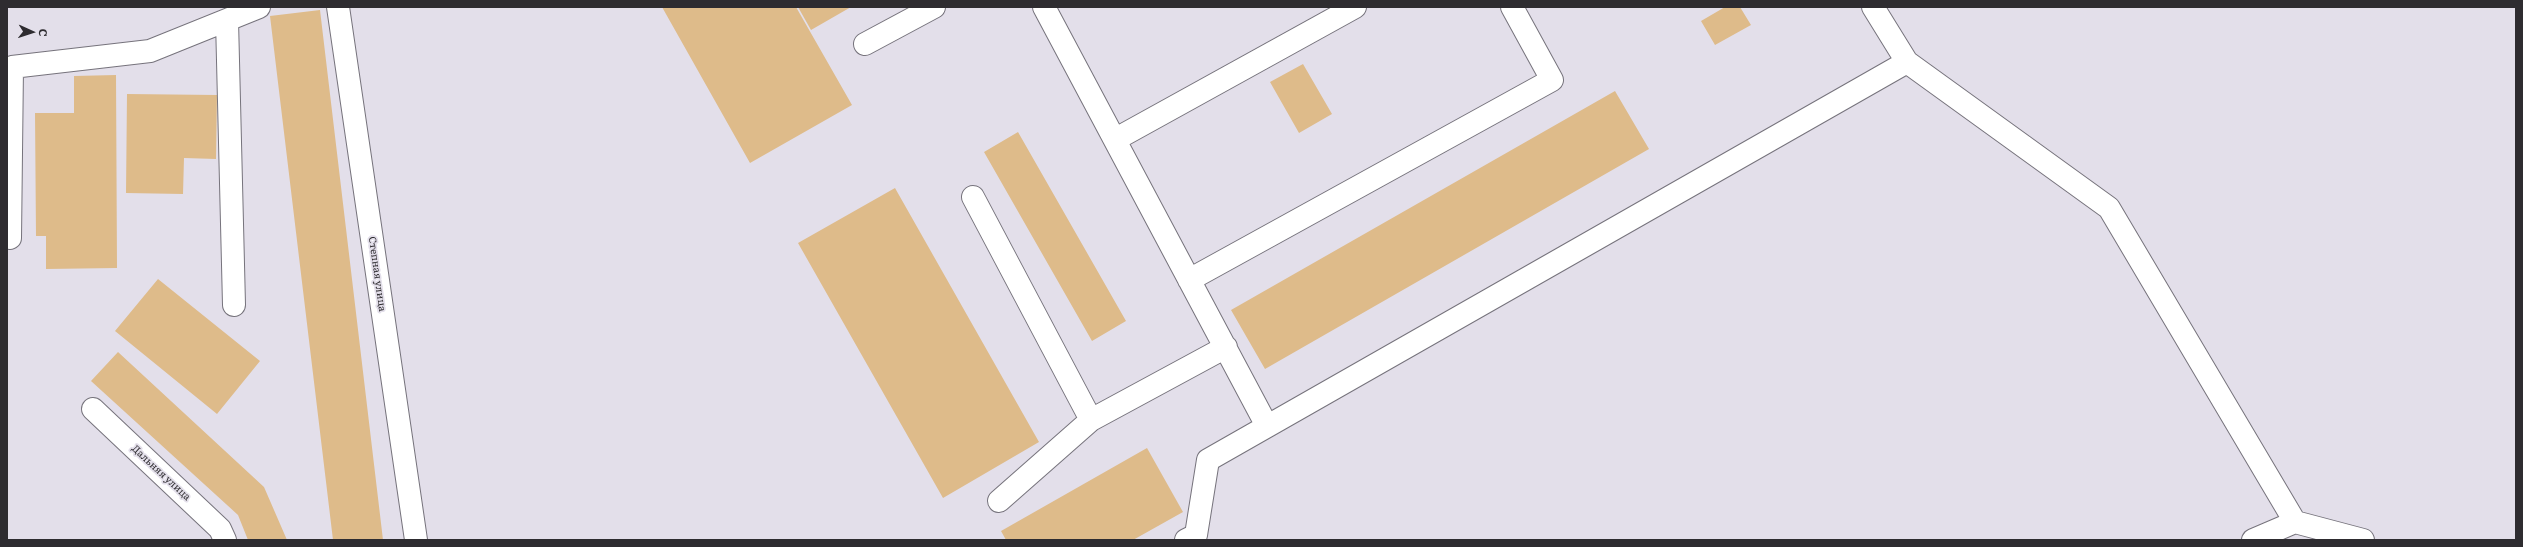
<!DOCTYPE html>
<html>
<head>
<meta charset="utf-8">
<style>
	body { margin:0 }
	#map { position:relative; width:2523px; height:547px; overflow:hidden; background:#e3dfea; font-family:Literata,serif }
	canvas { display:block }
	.frame { position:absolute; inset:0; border:8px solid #2e2c30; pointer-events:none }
	.north { position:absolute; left:12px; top:12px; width:40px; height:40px; -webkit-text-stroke:3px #e3dfea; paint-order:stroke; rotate:93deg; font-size:11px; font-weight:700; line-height:16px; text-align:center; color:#2e2c30 }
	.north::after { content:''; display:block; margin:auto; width:14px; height:18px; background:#2e2c30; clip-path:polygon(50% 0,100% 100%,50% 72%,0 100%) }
</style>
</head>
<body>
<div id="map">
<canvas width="2523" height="547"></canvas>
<div class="frame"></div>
<div class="north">С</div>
</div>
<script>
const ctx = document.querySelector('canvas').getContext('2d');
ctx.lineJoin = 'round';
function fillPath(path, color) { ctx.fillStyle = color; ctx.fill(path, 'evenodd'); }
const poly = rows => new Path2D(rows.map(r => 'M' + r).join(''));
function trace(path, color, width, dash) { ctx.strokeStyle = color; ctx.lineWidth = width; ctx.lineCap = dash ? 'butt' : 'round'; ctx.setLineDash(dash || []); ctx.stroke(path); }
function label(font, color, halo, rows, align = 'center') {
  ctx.font = font + ' Literata,serif'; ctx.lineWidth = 3.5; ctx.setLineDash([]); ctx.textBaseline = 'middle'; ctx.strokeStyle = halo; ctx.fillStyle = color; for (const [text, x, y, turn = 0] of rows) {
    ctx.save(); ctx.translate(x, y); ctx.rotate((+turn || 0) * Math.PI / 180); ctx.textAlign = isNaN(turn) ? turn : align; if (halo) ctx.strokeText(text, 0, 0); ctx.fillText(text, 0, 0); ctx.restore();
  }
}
fillPath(poly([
	[662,7,796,7,852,105,750,163],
	[798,7,851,7,811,30],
	[1725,7,1740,7,1751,25,1715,45,1701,21],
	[320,10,383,540,333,540,270,16],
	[1303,64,1332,114,1299,133,1270,82],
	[116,75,117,268,46,269,46,236,36,236,35,113,74,113,74,76],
	[1615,91,1649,149,1265,369,1231,310],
	[127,94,217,95,216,159,184,158,183,194,126,193],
	[1018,132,1126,321,1092,341,984,152],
	[895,188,1039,442,943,498,798,243],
	[158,279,260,361,217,414,115,331],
	[118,352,264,487,287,540,248,540,238,515,91,381],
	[1147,448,1183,512,1133,540,1006,540,1001,531]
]), '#debb8a');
const minor = poly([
	[338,7,416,540],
	[1044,7,1267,426],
	[1873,7,1907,62,2109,208,2295,522],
	[227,20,234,305],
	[865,44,934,7],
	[1116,139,1355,7],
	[973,197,1091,420,1226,347],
	[10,238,12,67,150,51,259,7],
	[1189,280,1552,80,1512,7],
	[93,409,220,529,225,540],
	[999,501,1091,420],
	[1186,540,1196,535,1208,460,1907,62],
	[2253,540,2295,522,2363,540]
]);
trace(minor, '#76737c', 24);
trace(minor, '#fff', 22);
label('10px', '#2e2c30', '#e3dfea', [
	["Степная улица",377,274,82],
	["Дальняя улица",161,473,43]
]);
</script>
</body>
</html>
